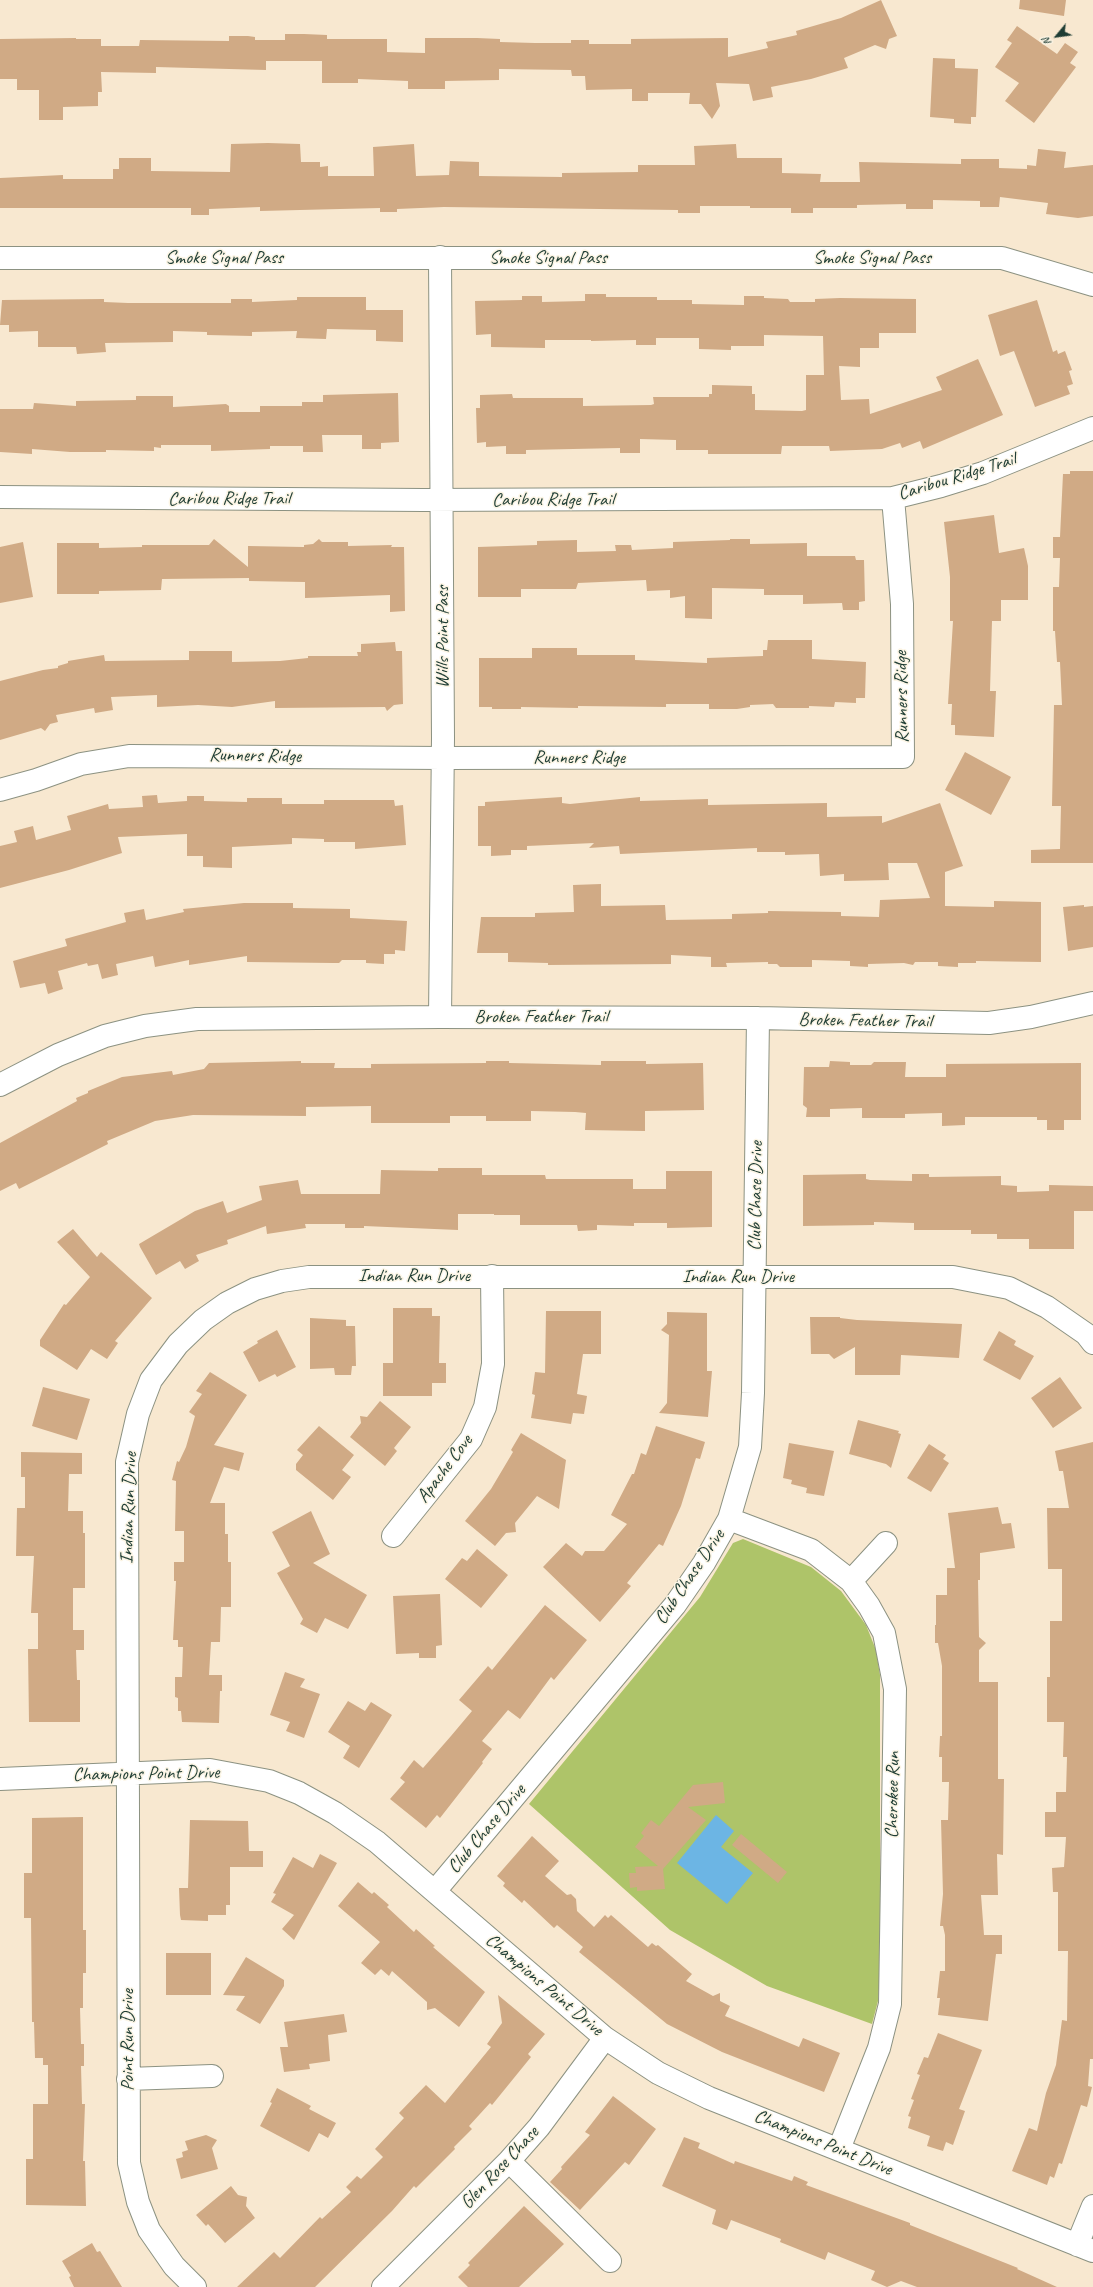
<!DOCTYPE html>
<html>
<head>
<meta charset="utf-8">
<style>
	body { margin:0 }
	#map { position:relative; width:1093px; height:2287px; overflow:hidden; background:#f8e8d0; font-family:Caveat,sans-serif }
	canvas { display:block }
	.north { position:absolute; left:1037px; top:16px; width:40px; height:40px; -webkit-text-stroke:3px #fcf5e5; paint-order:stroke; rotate:241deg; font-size:11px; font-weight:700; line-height:16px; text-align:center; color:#1f3d34 }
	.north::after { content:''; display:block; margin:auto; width:14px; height:18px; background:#1f3d34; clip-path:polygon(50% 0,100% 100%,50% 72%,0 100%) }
</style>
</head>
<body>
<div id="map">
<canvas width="1093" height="2287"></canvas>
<div class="north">N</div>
</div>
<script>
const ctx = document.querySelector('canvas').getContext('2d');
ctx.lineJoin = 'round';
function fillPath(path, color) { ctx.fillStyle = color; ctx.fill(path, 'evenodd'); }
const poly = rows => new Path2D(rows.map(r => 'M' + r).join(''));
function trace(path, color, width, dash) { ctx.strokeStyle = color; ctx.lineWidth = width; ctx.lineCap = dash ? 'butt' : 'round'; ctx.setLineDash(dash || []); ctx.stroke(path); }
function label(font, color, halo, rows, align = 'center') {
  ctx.font = font + ' Caveat,sans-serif'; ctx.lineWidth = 3; ctx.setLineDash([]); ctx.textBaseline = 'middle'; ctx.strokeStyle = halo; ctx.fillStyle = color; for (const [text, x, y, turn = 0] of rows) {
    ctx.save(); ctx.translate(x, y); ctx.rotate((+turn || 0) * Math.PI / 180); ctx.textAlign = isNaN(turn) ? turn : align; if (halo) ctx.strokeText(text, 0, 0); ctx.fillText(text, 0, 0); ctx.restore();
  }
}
fillPath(poly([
	[743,1539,811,1567,841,1591,866,1625,876,1650,880,1675,880,1974,878,2001,872,2024,767,1986,670,1930,529,1804,700,1597,733,1543]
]), '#aec469');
fillPath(poly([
	[716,1815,734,1831,721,1847,753,1873,727,1904,677,1863]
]), '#6cb5e4');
fillPath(poly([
	[881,0,897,36,889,39,886,49,875,45,844,58,848,68,811,79,771,87,773,97,753,101,749,84,716,83,720,106,712,119,701,104,689,104,690,93,648,93,648,101,632,101,632,89,586,90,585,76,572,76,571,70,499,69,499,80,445,81,445,89,408,89,408,81,358,79,358,83,322,83,322,61,266,61,266,70,156,67,156,73,101,72,102,92,98,92,98,106,63,107,63,120,39,120,39,90,17,90,17,79,0,79,0,39,76,38,76,39,101,39,101,46,139,46,140,40,229,41,229,36,248,36,255,37,255,40,285,40,285,34,304,34,327,35,327,39,387,39,387,52,425,53,425,38,477,38,500,39,500,42,535,43,571,43,571,40,589,40,589,44,631,44,631,39,728,38,728,57,768,48,766,42,797,35,796,31,841,18],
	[1020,0,1066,0,1064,16,1019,9],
	[1017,26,1057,54,1065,43,1078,52,1070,63,1076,67,1034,123,1005,101,1019,83,995,67,1012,43,1007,40],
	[933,58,955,59,955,68,978,69,976,117,971,117,971,124,954,123,954,119,930,117],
	[268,143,300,144,301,162,320,162,320,167,328,166,328,176,374,176,373,147,414,144,416,176,449,175,450,161,479,162,479,176,562,177,562,173,638,172,638,165,695,165,694,146,736,144,737,158,782,158,782,173,821,174,820,182,860,182,859,162,961,164,961,159,999,159,999,168,1027,169,1027,165,1036,166,1038,149,1066,152,1064,168,1093,165,1093,216,1078,218,1046,214,1048,203,1000,197,999,207,980,207,980,201,933,200,933,209,906,209,906,204,857,205,857,208,813,208,813,213,791,213,791,208,750,208,750,206,700,206,700,213,678,213,678,210,444,207,397,209,397,212,380,212,380,208,260,211,260,207,209,209,209,215,191,215,191,208,0,208,0,178,63,175,63,179,113,179,113,169,119,169,119,158,151,158,151,171,230,172,231,144],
	[585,294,606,294,606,297,657,297,657,300,692,300,692,304,744,305,744,296,764,296,764,298,788,299,790,302,815,302,815,299,840,298,916,299,916,333,879,333,879,348,860,348,860,367,839,366,841,400,869,399,870,414,942,390,936,377,978,359,1003,415,923,449,920,441,902,448,900,443,882,449,830,451,829,446,782,446,781,454,708,454,708,450,676,450,676,440,640,439,640,453,620,453,620,448,526,450,526,454,506,454,506,446,486,447,486,442,477,443,476,408,480,408,480,395,512,394,513,398,583,398,583,406,651,405,654,404,653,397,709,397,709,394,712,394,712,385,752,386,752,394,755,394,755,410,802,411,806,410,806,375,824,375,823,336,764,335,764,346,731,346,731,350,699,349,699,338,656,338,656,345,636,345,636,340,591,341,591,340,545,340,545,348,491,347,491,334,476,335,475,301,522,300,522,296,542,296,542,302,585,301],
	[297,297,366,297,366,310,403,310,403,342,376,341,376,330,327,329,326,339,296,338,297,331,252,332,252,336,207,335,207,332,173,331,173,342,105,343,106,352,77,354,76,347,38,347,38,331,9,332,9,325,0,325,2,300,104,299,104,302,128,303,231,303,231,299,252,299,252,302,297,300],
	[1037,300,1053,352,1057,350,1058,354,1065,351,1072,370,1069,371,1073,384,1067,386,1070,394,1035,407,1014,351,1000,356,988,315],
	[398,393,399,442,381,443,381,449,362,449,362,435,322,435,323,452,303,452,303,446,270,446,270,449,211,451,211,445,161,445,161,448,154,447,154,451,106,450,106,452,70,452,32,449,32,454,0,452,0,409,33,409,34,403,76,406,76,401,136,400,136,396,173,396,173,407,226,404,229,406,229,412,260,412,260,406,302,406,302,402,323,402,323,395],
	[1070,471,1093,471,1093,863,1031,863,1031,850,1060,849,1061,806,1052,806,1054,705,1062,705,1060,662,1057,662,1055,631,1053,631,1053,587,1059,587,1060,558,1053,558,1053,537,1060,537,1063,474,1070,474],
	[994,515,999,553,1024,548,1028,566,1028,600,1001,600,1001,621,992,621,990,691,996,691,994,737,955,735,955,725,951,725,952,704,948,704,953,621,950,621,950,577,944,522],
	[214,539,248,567,248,546,304,547,304,545,313,544,319,539,322,542,348,542,348,546,392,545,391,547,404,547,405,611,390,612,390,595,305,598,305,582,249,581,249,578,162,579,161,590,99,591,99,594,57,594,57,543,99,543,99,548,142,547,142,545,209,545],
	[730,539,750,539,750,544,807,543,807,556,855,556,856,560,864,560,865,601,859,602,859,610,843,610,842,603,803,604,803,595,764,595,764,589,712,588,712,619,685,618,685,596,670,598,670,590,647,591,646,580,578,583,576,589,521,589,521,597,478,597,478,547,537,545,537,541,577,540,577,552,616,551,615,545,631,545,632,550,673,548,673,542,730,540],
	[23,542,33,597,0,603,0,547],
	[768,640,812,640,812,659,866,662,865,698,856,698,856,703,835,702,834,707,809,706,809,708,776,708,773,704,750,705,750,707,737,709,709,709,709,704,666,704,666,707,578,706,578,708,521,707,521,709,492,709,492,707,479,707,479,658,532,658,532,648,577,648,577,655,635,655,635,660,707,663,707,658,763,656,763,650,767,650],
	[395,642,396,651,402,651,403,704,394,705,387,711,385,707,275,708,275,701,232,707,198,705,157,707,157,695,111,697,113,710,95,713,94,708,56,715,58,722,50,724,45,731,41,728,0,740,0,681,43,670,58,668,58,666,68,663,68,661,104,655,105,661,189,660,189,651,232,651,232,662,280,661,308,658,308,656,358,656,357,652,361,652,361,644],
	[965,752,1011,777,991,815,945,790],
	[157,795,158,803,187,801,187,796,204,796,204,801,247,802,247,798,282,798,282,804,324,804,324,800,394,800,395,806,403,805,406,845,355,849,355,842,324,842,324,839,292,838,292,844,232,847,232,868,203,867,203,856,187,856,187,834,118,837,122,853,69,870,0,888,0,846,17,842,14,831,33,826,36,840,71,830,67,816,108,804,109,809,143,807,142,796],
	[562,797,562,803,570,804,640,797,640,801,708,799,708,805,827,803,827,817,882,816,882,823,940,803,963,866,945,872,945,906,994,907,994,901,1041,902,1041,962,976,961,976,963,958,963,958,967,938,966,938,962,915,962,913,965,904,963,868,964,868,967,850,966,850,961,812,960,812,967,780,967,777,964,768,964,768,962,726,963,727,967,711,967,711,957,671,955,671,964,548,965,548,963,508,962,508,953,477,953,481,917,535,917,535,913,574,912,573,885,601,884,601,906,665,905,666,920,732,919,732,914,768,913,768,911,841,912,841,916,879,917,880,900,930,898,917,863,888,863,889,880,844,881,844,874,820,876,819,854,785,855,785,852,757,852,757,848,620,854,619,846,589,848,594,843,527,846,527,850,511,850,511,855,491,856,491,846,478,846,478,806,485,806,485,802],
	[244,903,293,903,293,908,350,909,350,918,407,921,405,951,395,950,395,954,384,954,384,964,366,963,366,960,342,960,339,963,333,963,247,962,247,956,189,965,189,960,155,967,153,956,116,964,118,975,102,979,98,964,88,966,87,963,58,971,63,989,48,994,45,983,20,988,13,961,67,946,65,939,126,922,124,913,144,909,146,920,184,912,183,909],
	[1084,905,1084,907,1093,906,1093,947,1068,951,1063,907],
	[301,1061,301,1063,335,1063,334,1068,371,1068,371,1064,486,1063,486,1061,509,1061,509,1063,601,1065,601,1061,646,1061,646,1064,703,1063,704,1110,645,1111,645,1131,585,1130,586,1113,575,1112,531,1111,531,1121,486,1121,486,1116,450,1116,450,1123,371,1123,371,1106,306,1107,306,1116,193,1115,155,1121,107,1141,108,1144,19,1189,16,1183,0,1191,0,1143,77,1101,76,1098,88,1093,88,1091,122,1077,172,1071,173,1075,204,1069,209,1063],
	[830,1061,850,1062,850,1065,871,1065,874,1062,906,1062,905,1077,946,1077,946,1064,1081,1063,1081,1120,1064,1120,1064,1130,1047,1130,1047,1120,1037,1120,1037,1117,965,1117,965,1125,942,1126,942,1113,905,1114,905,1118,862,1118,862,1108,830,1109,830,1117,806,1117,807,1108,803,1105,804,1067,829,1067],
	[438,1168,482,1168,482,1175,545,1175,546,1179,633,1179,633,1189,666,1189,666,1171,712,1171,712,1227,667,1228,667,1223,634,1223,634,1226,597,1225,597,1230,578,1231,577,1225,520,1225,520,1215,494,1215,494,1214,458,1214,458,1230,364,1226,364,1228,345,1228,345,1224,305,1224,306,1228,267,1234,266,1226,227,1240,228,1244,196,1255,199,1261,185,1269,180,1261,156,1275,140,1247,139,1244,195,1211,223,1201,227,1213,262,1200,259,1186,298,1180,301,1194,380,1194,381,1170,438,1171],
	[866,1174,866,1179,870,1180,912,1181,912,1174,929,1174,929,1177,1001,1176,1001,1185,1017,1186,1017,1192,1049,1191,1049,1185,1093,1186,1093,1211,1074,1211,1074,1249,1029,1249,1029,1239,997,1239,997,1234,971,1234,971,1230,914,1230,914,1223,874,1222,874,1225,803,1226,803,1175],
	[73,1229,97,1257,101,1252,152,1298,115,1341,118,1343,107,1359,91,1349,77,1370,40,1346,40,1340,64,1304,66,1305,90,1277,57,1242],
	[393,1308,432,1308,432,1316,440,1316,439,1363,446,1363,446,1383,432,1383,432,1396,383,1396,383,1363,393,1363],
	[546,1311,601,1311,601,1354,583,1354,577,1394,587,1396,584,1414,573,1413,571,1424,531,1418,535,1395,532,1394,535,1372,545,1373],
	[667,1312,707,1313,707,1371,712,1371,708,1417,659,1413,667,1403,669,1335,661,1330,667,1324],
	[810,1317,840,1317,840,1318,857,1320,962,1324,959,1358,901,1355,900,1375,855,1375,855,1347,834,1359,829,1354,811,1354],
	[310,1318,346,1320,346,1326,355,1326,356,1366,352,1366,351,1375,335,1375,334,1368,310,1369],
	[277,1330,296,1367,277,1377,275,1374,259,1382,243,1352,258,1343,257,1341],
	[999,1331,1016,1341,1014,1345,1034,1356,1020,1380,983,1360],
	[210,1372,247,1395,214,1445,244,1453,239,1471,224,1467,210,1503,225,1503,225,1534,228,1534,228,1562,231,1562,231,1607,221,1607,220,1642,211,1642,209,1675,222,1675,222,1691,220,1691,219,1723,182,1722,181,1711,178,1711,178,1698,175,1697,175,1677,182,1677,183,1647,178,1647,178,1640,173,1640,176,1581,174,1581,174,1562,184,1562,184,1531,175,1531,176,1481,172,1480,177,1461,179,1462,186,1447,195,1416,189,1412,202,1394,196,1391],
	[1060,1377,1082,1408,1053,1428,1031,1398],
	[43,1387,90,1399,77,1440,32,1426],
	[380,1401,411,1427,394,1448,397,1451,385,1466,350,1437,361,1423,360,1416,367,1417],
	[858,1420,899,1431,898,1433,901,1434,891,1468,886,1464,849,1454],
	[319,1426,354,1455,342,1470,351,1477,333,1500,296,1470,296,1464,303,1455,297,1450],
	[656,1426,705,1442,700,1459,696,1458,681,1506,663,1546,659,1544,627,1583,631,1586,600,1622,543,1567,566,1543,582,1556,585,1551,604,1551,627,1524,611,1515,632,1474,634,1474,641,1453,646,1455],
	[521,1433,566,1460,559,1509,537,1496,515,1523,516,1532,506,1533,495,1546,465,1521,491,1489,513,1452,511,1450],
	[1093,1442,1093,2059,1090,2059,1088,2086,1092,2087,1087,2107,1081,2105,1062,2164,1059,2163,1054,2178,1050,2176,1047,2185,1012,2171,1029,2128,1037,2131,1046,2093,1056,2065,1062,2020,1067,2021,1068,1951,1058,1951,1058,1892,1053,1892,1052,1868,1064,1867,1066,1837,1045,1837,1045,1812,1056,1812,1056,1792,1066,1792,1067,1757,1063,1757,1064,1722,1047,1722,1047,1677,1050,1677,1050,1621,1062,1621,1062,1569,1048,1569,1047,1508,1069,1508,1063,1471,1059,1471,1055,1451],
	[789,1443,834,1451,824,1496,806,1493,807,1488,791,1484,792,1480,783,1478],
	[929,1444,946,1455,943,1459,949,1463,931,1492,907,1478],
	[21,1452,82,1453,82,1474,69,1474,68,1511,83,1511,83,1533,85,1533,85,1588,73,1588,73,1630,84,1630,84,1650,76,1650,77,1680,80,1680,80,1722,29,1722,28,1649,38,1649,38,1613,31,1613,34,1556,16,1556,17,1508,25,1508,25,1477,21,1477],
	[998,1507,1002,1524,1011,1523,1015,1548,980,1553,980,1580,978,1580,979,1637,986,1643,979,1650,979,1682,998,1682,998,1779,1004,1779,1003,1855,997,1854,998,1895,981,1895,984,1935,1002,1935,1002,1954,996,1954,988,2021,938,2015,940,1998,937,1998,940,1971,945,1971,945,1935,943,1926,940,1926,943,1894,941,1820,948,1820,949,1782,942,1782,942,1757,939,1757,940,1736,942,1736,942,1666,938,1643,935,1643,935,1625,936,1625,936,1595,947,1595,947,1568,955,1568,948,1513],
	[311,1511,330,1554,313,1563,367,1595,348,1629,325,1618,317,1633,300,1624,303,1619,277,1573,290,1566,272,1532],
	[477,1549,508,1575,481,1608,445,1579,462,1558,467,1561],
	[440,1594,442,1645,436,1646,436,1658,419,1658,419,1653,396,1654,393,1596],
	[545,1605,587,1640,554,1680,551,1677,520,1719,508,1710,482,1741,492,1749,482,1762,483,1763,440,1818,437,1815,426,1828,390,1799,405,1782,400,1778,414,1760,423,1768,451,1736,472,1711,459,1700,488,1666,492,1670],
	[285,1672,305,1679,300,1687,320,1694,304,1738,286,1731,290,1722,270,1715],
	[348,1701,365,1711,371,1702,392,1715,359,1768,343,1758,350,1746,328,1732],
	[723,1782,725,1803,688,1807,706,1820,663,1869,665,1889,637,1891,637,1887,630,1888,629,1873,636,1873,635,1867,658,1866,635,1847,644,1836,641,1833,651,1820,659,1826,693,1785],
	[83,1817,83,1930,86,1930,86,1973,83,1973,83,2008,80,2008,81,2044,84,2044,84,2066,81,2066,82,2104,85,2104,83,2161,85,2161,86,2206,26,2205,26,2159,33,2159,33,2104,48,2104,48,2065,43,2065,43,2058,35,2058,34,2022,32,2022,31,1918,24,1918,24,1873,32,1873,32,1818],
	[190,1820,248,1821,249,1851,263,1851,263,1867,230,1867,230,1905,226,1905,226,1915,208,1915,208,1921,181,1920,180,1915,179,1888,188,1888],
	[741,1834,787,1872,778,1883,732,1845],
	[532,1836,559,1861,545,1876,567,1895,571,1894,576,1899,577,1911,594,1927,605,1915,608,1918,611,1915,648,1947,652,1943,656,1946,658,1945,692,1974,686,1981,713,1996,720,1993,720,2001,730,2006,725,2016,799,2047,803,2038,840,2053,824,2092,722,2052,667,2024,579,1952,583,1947,557,1925,554,1928,524,1900,522,1903,503,1886,505,1883,497,1876],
	[320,1854,337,1863,294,1940,282,1929,294,1915,271,1902,276,1894,273,1893,293,1857,313,1868],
	[358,1882,372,1894,374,1892,389,1905,387,1907,414,1932,416,1929,435,1946,433,1947,485,1992,459,2027,435,2008,427,2010,427,2002,392,1971,389,1976,381,1969,375,1975,361,1963,380,1942,338,1906],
	[166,1953,211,1953,211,1995,166,1995],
	[246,1957,284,1980,284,1986,260,2024,236,2010,245,1996,223,1995],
	[498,1995,545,2034,528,2054,531,2057,492,2105,490,2103,469,2126,472,2129,454,2147,455,2149,416,2188,414,2186,392,2211,315,2287,237,2287,274,2252,280,2258,320,2217,322,2219,351,2192,346,2187,357,2176,361,2179,383,2157,375,2149,404,2118,399,2113,426,2085,445,2103,491,2047,487,2044,502,2023],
	[344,2014,347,2032,328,2035,330,2061,309,2064,310,2069,284,2072,280,2047,288,2047,284,2022],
	[938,2033,982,2050,959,2109,965,2111,953,2145,946,2142,943,2151,927,2146,930,2136,908,2128,911,2117,908,2116,914,2100,911,2099,920,2075,917,2074,924,2057,928,2058],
	[277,2088,311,2106,309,2109,336,2123,328,2138,319,2133,309,2152,260,2126,272,2103,270,2102],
	[613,2096,656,2129,629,2165,625,2162,580,2210,550,2182,562,2169,561,2167,590,2135,585,2132],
	[206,2135,217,2140,212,2148,218,2169,181,2179,176,2159,183,2157,182,2152,188,2150,185,2141],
	[684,2137,700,2143,698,2148,734,2164,735,2161,792,2181,794,2176,808,2182,806,2185,910,2223,910,2225,1018,2268,1017,2269,1057,2287,917,2287,901,2281,887,2287,871,2280,875,2271,828,2252,825,2260,780,2242,781,2239,731,2220,727,2230,712,2224,716,2210,662,2186],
	[231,2186,238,2195,247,2197,246,2206,255,2218,225,2243,208,2224,206,2226,196,2215],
	[524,2206,564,2244,519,2287,468,2287,458,2277,470,2265,468,2263],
	[92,2243,97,2252,100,2251,122,2287,74,2287,69,2277,71,2276,62,2261]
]), '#d0aa85');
const minor = poly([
	[0,258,1002,258,1093,285],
	[0,497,424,500,893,498,941,486,983,473,1093,428],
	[0,790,36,780,81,764,129,756,443,758,903,757,902,604,893,498],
	[440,1017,443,738,440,257],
	[0,1085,58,1055,105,1036,145,1026,197,1019,440,1017,758,1018,989,1023,1031,1017,1093,1003],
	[729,1519,811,1550,851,1581,869,1606,884,1633,895,1689,890,2004,879,2048,839,2149],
	[393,1536,471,1439,485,1407,493,1364,492,1276],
	[851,1581,886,1543],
	[0,1779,210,1770,269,1781,299,1793,335,1813,377,1842,605,2038,658,2073,709,2098,1093,2251],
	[435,1891,675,1605,704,1563,729,1519,750,1447,753,1393,758,1018],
	[128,2079,212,2076],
	[509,2161,610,2261],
	[1077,2245,1093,2206],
	[195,2287,174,2266,149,2230,138,2202,129,2163,127,1462,138,1414,151,1380,178,1344,203,1320,227,1303,255,1289,282,1281,309,1277,953,1277,1009,1288,1047,1307,1086,1334,1093,1343],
	[383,2287,509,2161,539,2127,605,2038]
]);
trace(minor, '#8c9282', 24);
trace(minor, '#fff', 22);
label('19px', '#1f3d34', '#fcf5e5', [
	["Smoke Signal Pass",224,258],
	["Smoke Signal Pass",548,258],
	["Smoke Signal Pass",872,258],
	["Caribou Ridge Trail",957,477,-17],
	["Caribou Ridge Trail",229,499],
	["Caribou Ridge Trail",553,500],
	["Wills Point Pass",443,637,-90],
	["Runners Ridge",902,697,-91],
	["Runners Ridge",255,756,1],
	["Runners Ridge",579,758],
	["Broken Feather Trail",541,1017],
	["Broken Feather Trail",865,1021,1],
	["Club Chase Drive",756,1196,-89],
	["Indian Run Drive",414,1276],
	["Indian Run Drive",738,1277],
	["Apache Cove",445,1469,-53],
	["Indian Run Drive",129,1508,-88],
	["Club Chase Drive",690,1577,-56],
	["Champions Point Drive",146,1774,-1],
	["Cherokee Run",893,1795,-89],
	["Club Chase Drive",487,1829,-50],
	["Champions Point Drive",544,1985,40],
	["Point Run Drive",128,2040,-90],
	["Champions Point Drive",823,2143,22],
	["Glen Rose Chase",500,2168,-47]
]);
</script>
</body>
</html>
